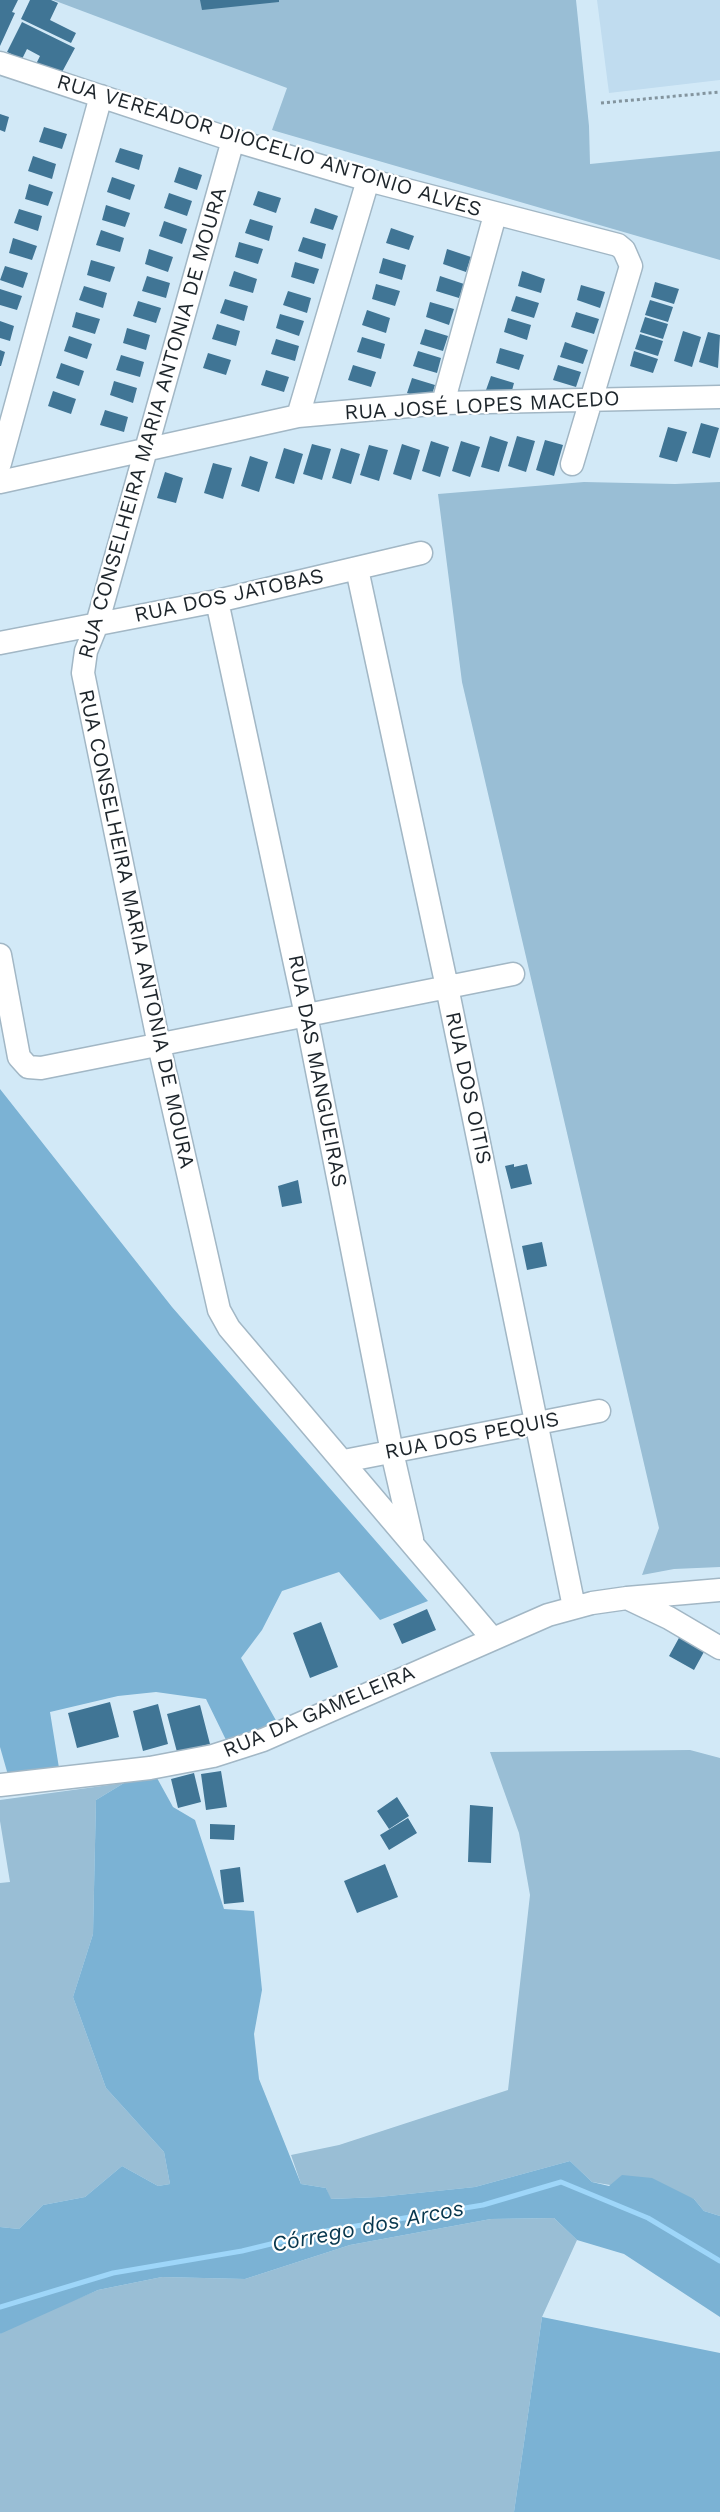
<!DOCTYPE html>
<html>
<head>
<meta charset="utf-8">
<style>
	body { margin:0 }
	canvas { display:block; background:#d2e9f7 }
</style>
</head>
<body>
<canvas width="720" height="2512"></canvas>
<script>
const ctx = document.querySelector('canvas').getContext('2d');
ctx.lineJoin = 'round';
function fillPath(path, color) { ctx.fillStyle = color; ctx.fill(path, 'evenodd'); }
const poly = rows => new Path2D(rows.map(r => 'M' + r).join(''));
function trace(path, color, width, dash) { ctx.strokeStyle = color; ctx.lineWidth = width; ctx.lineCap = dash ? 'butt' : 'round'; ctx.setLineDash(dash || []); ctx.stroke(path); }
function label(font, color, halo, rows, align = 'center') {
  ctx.font = font + ' "Work Sans",sans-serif'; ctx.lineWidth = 4.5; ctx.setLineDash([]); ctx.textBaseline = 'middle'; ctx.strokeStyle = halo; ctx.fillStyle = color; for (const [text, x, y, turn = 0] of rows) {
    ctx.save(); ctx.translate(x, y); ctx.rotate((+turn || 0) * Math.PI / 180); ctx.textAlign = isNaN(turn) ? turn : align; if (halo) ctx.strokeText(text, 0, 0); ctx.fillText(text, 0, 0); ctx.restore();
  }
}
fillPath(poly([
	[597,0,720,0,720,80,609,93]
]), '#c0dcef');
fillPath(poly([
	[53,0,576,0,589,126,590,164,720,151,720,260,272,130,287,88],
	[584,482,675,484,720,482,720,1567,674,1569,642,1575,659,1528,462,682,438,494],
	[690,1750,720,1758,720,2216,704,2211,694,2199,592,2182,570,2161,475,2187,379,2197,330,2199,326,2188,301,2184,291,2155,339,2145,508,2090,530,1895,519,1833,490,1752],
	[124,1783,96,1800,93,1934,73,1997,106,2088,164,2152,170,2184,158,2186,122,2166,85,2197,43,2205,19,2229,0,2227,0,1883,10,1882,0,1821,0,1800],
	[554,2218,577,2240,542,2317,514,2512,0,2512,0,2334,10,2327,98,2290,162,2277,245,2279,350,2245,491,2219]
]), '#99bed5');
fillPath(poly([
	[0,1089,172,1307,428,1601,380,1620,339,1572,282,1591,262,1630,241,1658,278,1724,226,1740,206,1699,156,1692,118,1696,50,1712,59,1768,8,1775,0,1747],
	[157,1778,173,1807,195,1820,224,1909,254,1911,262,1990,254,2034,259,2079,301,2184,326,2188,331,2199,379,2197,475,2187,570,2161,592,2182,609,2186,622,2175,652,2178,694,2199,704,2211,720,2216,720,2317,624,2254,577,2240,554,2218,491,2219,350,2245,245,2279,162,2277,98,2290,0,2334,0,2227,19,2229,43,2205,85,2197,122,2166,158,2186,170,2184,164,2152,106,2088,73,1997,93,1934,96,1800,124,1783],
	[542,2317,720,2353,720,2512,514,2512]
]), '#7bb2d4');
trace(poly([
	[0,2307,113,2273,242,2251,320,2232,483,2205,561,2182,648,2218,720,2261]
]), '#9ed6f9', 5);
fillPath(poly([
	[0,0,18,0,12,12,15,13,0,46],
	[30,0,51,0,58,3,50,20,76,33,71,43,21,19],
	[200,0,279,0,279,2,202,10],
	[22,22,75,48,61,74,35,66,40,56,27,49,22,59,7,52],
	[0,114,9,117,5,132,0,130],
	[44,127,67,134,62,149,39,142],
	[120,148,143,155,139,170,115,162],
	[33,156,56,164,52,179,28,171],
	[179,167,202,175,197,190,174,182],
	[112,177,135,185,130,200,107,192],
	[29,184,53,192,48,206,25,199],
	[258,191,281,198,276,213,253,205],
	[169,193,192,201,187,216,164,208],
	[106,205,130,213,125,227,102,220],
	[315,208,338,216,333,230,310,223],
	[19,209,42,216,38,231,14,223],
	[250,219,273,226,269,241,245,233],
	[164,221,187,229,182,244,159,236],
	[391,228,414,236,409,250,386,243],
	[101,230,124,238,120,252,96,245],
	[303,237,326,244,322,259,298,251],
	[13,238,37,246,32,260,9,253],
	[239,242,263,249,258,264,235,257],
	[149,249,173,257,168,272,145,264],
	[447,249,471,257,466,272,443,264],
	[383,258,406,265,402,280,379,273],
	[91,260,115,267,110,282,87,275],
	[295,262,319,269,314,284,291,277],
	[5,266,28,273,23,288,0,280],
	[234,271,257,279,253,293,229,286],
	[522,271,545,279,541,293,518,286],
	[147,276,170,283,166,298,142,291],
	[440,276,464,284,459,298,436,291],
	[655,282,679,289,674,304,651,297],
	[376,284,400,291,395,306,372,299],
	[581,285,605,292,600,308,577,300],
	[84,286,107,293,103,308,79,300],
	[0,289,22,296,17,310,0,305],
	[288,291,311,298,307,313,283,305],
	[516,296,539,303,534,318,511,311],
	[225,299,248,306,244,321,220,313],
	[650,300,673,307,668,322,645,315],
	[138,301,161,308,156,323,133,316],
	[430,302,454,309,449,325,426,317],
	[367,310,390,318,386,333,362,325],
	[76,312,100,319,95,334,72,327],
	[576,312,599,319,594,334,571,327],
	[280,314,304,321,299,336,276,328],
	[645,317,668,324,663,339,640,332],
	[508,318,531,325,527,340,504,332],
	[0,321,14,326,10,341,0,338],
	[217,324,240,331,236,346,212,339],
	[127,328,150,335,146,350,123,343],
	[425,329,448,336,443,351,420,344],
	[683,331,701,337,692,367,674,361],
	[708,332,720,335,718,368,699,362],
	[640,334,663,341,658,356,635,349],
	[69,336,92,344,87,359,64,351],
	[362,337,385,344,381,359,357,352],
	[276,339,299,346,295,361,271,354],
	[565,342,588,350,583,364,560,357],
	[500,348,524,355,519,370,496,363],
	[0,350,5,352,1,366,0,366],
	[418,351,441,358,437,373,413,366],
	[634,351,658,359,653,373,630,366],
	[208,353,231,360,226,375,203,368],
	[121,355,144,362,140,377,116,370],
	[61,363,84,371,79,386,56,378],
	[353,365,376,372,371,387,348,380],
	[558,365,581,372,576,387,553,380],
	[266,370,289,377,284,392,261,385],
	[491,376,514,383,510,398,486,390],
	[412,378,435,385,430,401,407,393],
	[114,381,137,388,133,403,110,395],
	[53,391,76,399,71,414,48,406],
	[105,410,128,417,124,432,100,425],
	[701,423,719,428,710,458,692,453],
	[668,427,687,432,677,462,659,457],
	[490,436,508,442,499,472,481,467],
	[517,436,535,441,526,472,508,466],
	[545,440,563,445,554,476,536,470],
	[431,441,449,447,440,477,422,471],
	[461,441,480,447,470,477,452,471],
	[312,444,331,449,322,480,303,474],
	[402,444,420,450,411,480,393,474],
	[369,445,388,450,379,481,360,475],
	[284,448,303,454,294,484,275,478],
	[341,448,360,454,351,484,332,478],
	[250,456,268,462,259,492,241,486],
	[213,463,232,468,223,499,204,493],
	[165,472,183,478,176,503,157,498],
	[514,1164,514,1167,527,1164,532,1184,511,1189,505,1166],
	[298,1180,302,1203,282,1207,278,1186],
	[542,1242,547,1266,527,1270,522,1246],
	[427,1609,436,1630,402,1644,393,1624],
	[321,1622,338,1667,310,1678,293,1633],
	[680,1636,705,1650,694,1670,669,1656],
	[110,1702,119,1737,77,1748,68,1713],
	[158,1704,168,1744,143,1751,133,1711],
	[200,1705,210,1744,177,1752,167,1714],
	[221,1771,227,1807,206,1810,201,1774],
	[194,1773,201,1802,178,1808,171,1779],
	[397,1797,409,1816,389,1829,377,1811],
	[470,1805,493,1807,491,1863,468,1862],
	[408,1818,417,1833,389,1850,380,1835],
	[210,1824,235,1825,234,1840,210,1839],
	[385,1864,398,1897,357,1913,344,1881],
	[240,1867,244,1902,224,1904,220,1870]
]), '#407595');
const minor = poly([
	[0,63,233,140,368,180,618,245,624,250,631,266,572,464],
	[233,140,97,624,86,651,83,673,159,1045,219,1310,229,1328,492,1638],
	[443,403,495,215],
	[298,416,368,180],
	[0,463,101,96],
	[0,482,298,416,443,403,720,397],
	[357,569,447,987,574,1607],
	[217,601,306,1015,392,1452,412,1539],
	[0,643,217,601,421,553],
	[0,955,19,1057,28,1067,41,1068,513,974],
	[344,1461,599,1411],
	[627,1598,720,1590],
	[0,1785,150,1768,213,1756,263,1740,548,1615,592,1603,627,1598,669,1618,720,1648]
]);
trace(minor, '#a2b7c5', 25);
trace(poly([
	[601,103,720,92]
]), '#83949e', 3, [3, 3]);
trace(minor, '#fff', 22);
label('21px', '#1d252b', '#fff', [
	["RUA VEREADOR DIOCELIO ANTONIO ALVES",269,146,17],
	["RUA JOSÉ LOPES MACEDO",482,406,-3],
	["RUA CONSELHEIRA MARIA ANTONIA DE MOURA",153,423,-74],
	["RUA DOS JATOBAS",229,596,-12],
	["RUA CONSELHEIRA MARIA ANTONIA DE MOURA",136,929,78],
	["RUA DAS MANGUEIRAS",317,1071,79],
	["RUA DOS OITIS",468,1088,78],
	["RUA DOS PEQUIS",472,1436,-11],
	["RUA DA GAMELEIRA",319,1712,-23]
]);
label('italic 22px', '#07374e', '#fff', [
	["Córrego dos Arcos",368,2227,-11]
]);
</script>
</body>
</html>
